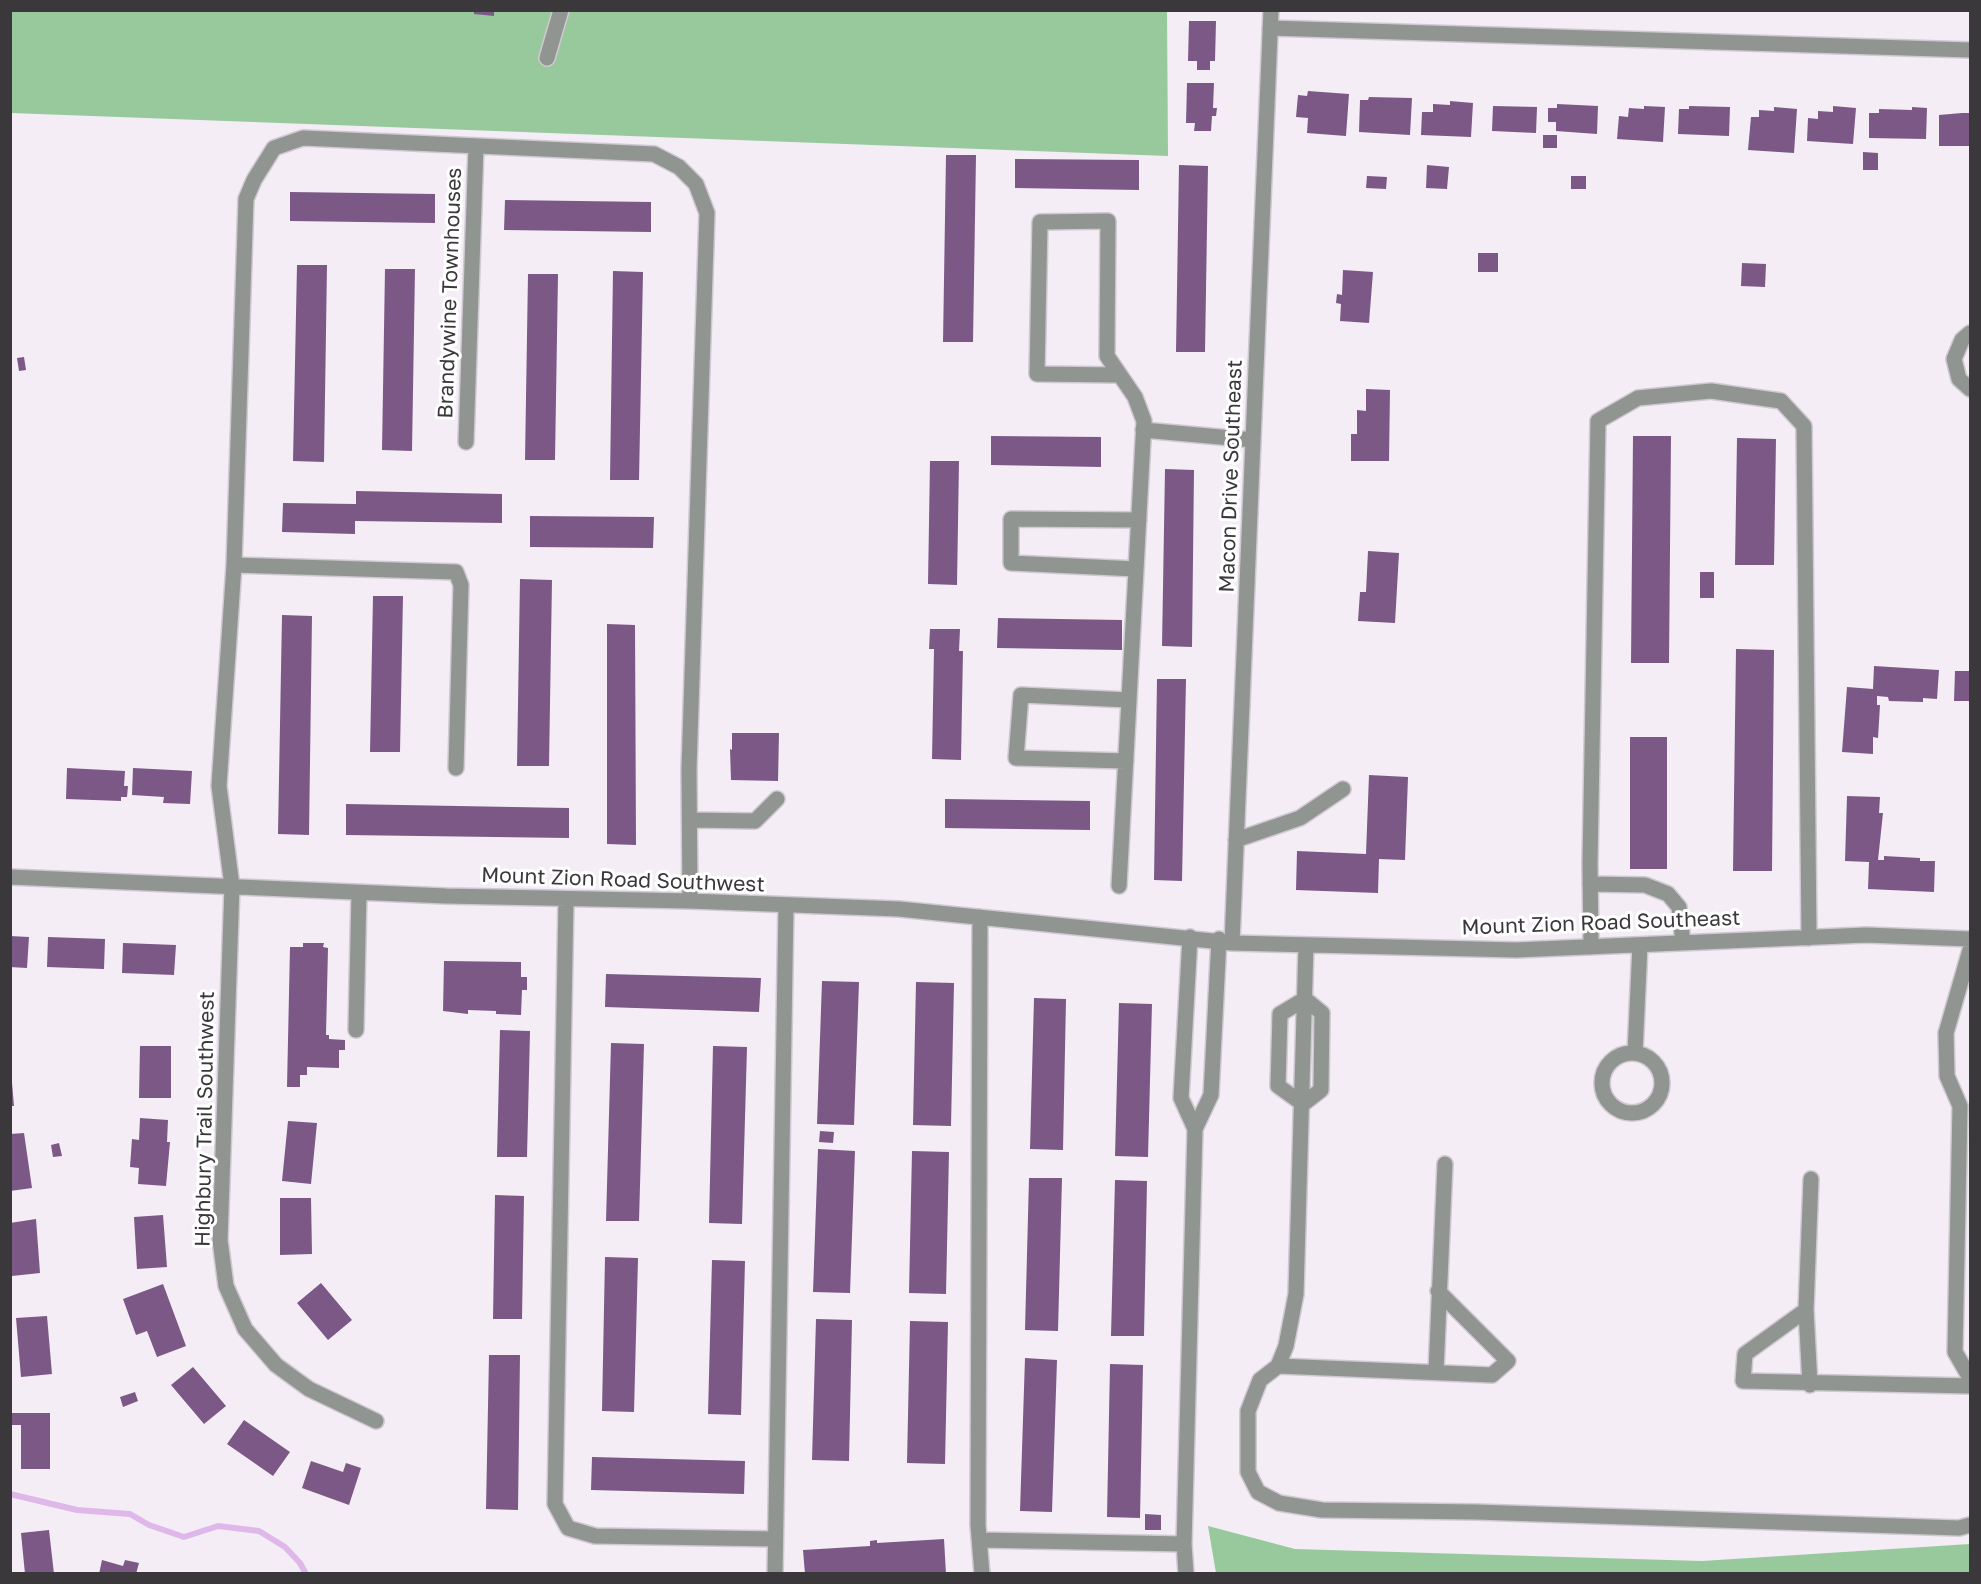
<!DOCTYPE html>
<html>
<head>
<meta charset="utf-8">
<style>
	body { margin:0 }
	#map { position:relative; width:1981px; height:1584px; overflow:hidden; background:#f4edf6; font-family:"Golos Text",sans-serif }
	canvas { display:block }
	.frame { position:absolute; inset:0; border:12px solid #3a383b; pointer-events:none }
</style>
</head>
<body>
<div id="map">
<canvas width="1981" height="1584"></canvas>
<div class="frame"></div>
</div>
<script>
const ctx = document.querySelector('canvas').getContext('2d');
ctx.lineJoin = 'round';
function fillPath(path, color) { ctx.fillStyle = color; ctx.fill(path, 'evenodd'); }
const poly = rows => new Path2D(rows.map(r => 'M' + r).join(''));
function trace(path, color, width, dash) { ctx.strokeStyle = color; ctx.lineWidth = width; ctx.lineCap = dash ? 'butt' : 'round'; ctx.setLineDash(dash || []); ctx.stroke(path); }
function label(font, color, halo, rows, align = 'center') {
  ctx.font = font + ' "Golos Text",sans-serif'; ctx.lineWidth = 6; ctx.setLineDash([]); ctx.textBaseline = 'middle'; ctx.strokeStyle = halo; ctx.fillStyle = color; for (const [text, x, y, turn = 0] of rows) {
    ctx.save(); ctx.translate(x, y); ctx.rotate((+turn || 0) * Math.PI / 180); ctx.textAlign = isNaN(turn) ? turn : align; if (halo) ctx.strokeText(text, 0, 0); ctx.fillText(text, 0, 0); ctx.restore();
  }
}
fillPath(poly([
	[11,11,1167,11,1168,156,11,113],
	[1208,1526,1295,1549,1702,1561,1970,1544,1970,1573,1216,1573]
]), '#97c99d');
trace(poly([
	[10,1494,77,1510,130,1514,149,1525,184,1537,218,1526,259,1531,285,1547,300,1563,306,1574]
]), '#dfb8ea', 6);
fillPath(poly([
	[474,10,494,10,494,16,474,14],
	[1189,21,1216,21,1215,61,1210,61,1210,70,1197,70,1197,61,1188,61],
	[1187,83,1214,83,1213,108,1217,108,1216,116,1212,116,1211,131,1194,131,1195,123,1186,123],
	[1308,91,1349,94,1346,136,1307,133,1308,118,1296,117,1298,95,1307,96],
	[1369,97,1412,98,1410,135,1359,132,1360,100,1368,100],
	[1450,101,1473,103,1471,137,1421,135,1422,112,1433,112,1433,104,1450,105],
	[1557,104,1598,106,1597,134,1556,131,1556,122,1548,122,1548,108,1557,108],
	[1493,106,1537,107,1536,133,1492,131],
	[1644,106,1665,107,1663,142,1617,139,1619,116,1628,117,1629,108,1644,109],
	[1689,106,1730,107,1729,136,1678,134,1679,109,1689,109],
	[1833,106,1856,108,1853,144,1807,141,1808,118,1818,119,1818,111,1833,112],
	[1774,107,1797,109,1794,153,1748,150,1751,117,1759,117,1759,110,1774,111],
	[1912,107,1927,108,1926,139,1869,138,1869,113,1879,113,1879,109,1912,110],
	[1962,113,1970,113,1970,146,1939,146,1939,115],
	[1543,135,1557,135,1557,148,1543,148],
	[1863,152,1878,153,1878,170,1863,170],
	[946,155,976,155,973,342,943,342],
	[1015,159,1139,160,1139,190,1015,188],
	[1179,165,1208,166,1205,352,1176,352],
	[1427,165,1449,167,1447,189,1426,188],
	[1367,176,1387,177,1386,189,1366,188],
	[1571,176,1586,176,1586,189,1571,189],
	[290,192,435,194,435,223,290,221],
	[505,200,651,202,651,232,504,230],
	[1478,253,1498,253,1498,272,1478,272],
	[1742,263,1766,264,1765,287,1741,286],
	[297,265,327,265,324,462,293,461],
	[385,269,415,269,412,451,382,450],
	[1343,270,1373,272,1369,323,1340,321,1341,304,1336,303,1337,294,1342,295],
	[613,271,643,272,639,480,610,480],
	[528,274,558,274,555,460,525,460],
	[24,357,26,370,19,371,17,358],
	[1366,389,1390,390,1389,461,1351,461,1351,434,1357,434,1357,410,1366,411],
	[991,436,1101,437,1101,467,991,465],
	[1633,436,1671,436,1669,663,1631,663],
	[1737,438,1776,439,1774,565,1735,565],
	[930,461,959,461,957,585,928,584],
	[1165,469,1194,470,1192,647,1162,646],
	[356,491,502,494,502,523,355,521,355,534,282,532,283,503,356,504],
	[530,516,654,517,653,548,530,547],
	[1368,551,1399,553,1395,623,1358,621,1360,592,1366,592],
	[1700,572,1714,572,1714,598,1700,598],
	[520,579,552,580,549,766,517,766],
	[373,596,403,596,400,752,370,752],
	[282,615,312,616,309,835,278,834],
	[998,618,1122,620,1122,650,997,648],
	[607,624,635,625,636,845,607,844],
	[930,629,960,629,959,651,963,651,961,760,932,759,934,649,929,649],
	[1736,649,1774,650,1772,871,1733,871],
	[1874,666,1939,670,1937,699,1923,698,1923,702,1889,701,1888,697,1877,696,1877,705,1880,705,1878,738,1873,737,1873,754,1842,752,1847,687,1873,689],
	[1955,671,1970,671,1970,701,1954,701],
	[1157,679,1186,679,1182,881,1154,880],
	[732,733,779,733,778,781,731,780,730,749,732,750],
	[1630,737,1667,737,1667,869,1630,869],
	[67,768,125,771,124,786,128,786,127,797,121,797,121,801,66,799],
	[133,768,192,771,190,804,163,803,164,797,132,795],
	[1369,775,1408,777,1405,860,1379,859,1378,893,1296,890,1297,851,1366,854],
	[1847,796,1880,797,1879,813,1883,813,1878,860,1884,860,1884,856,1920,858,1920,861,1935,861,1934,892,1868,889,1869,862,1845,861],
	[945,799,1090,801,1090,830,945,828],
	[346,804,569,808,569,838,346,835],
	[10,936,29,937,27,968,10,967],
	[48,937,105,939,104,969,47,967],
	[123,943,176,945,174,975,122,973],
	[303,943,324,943,323,947,328,948,326,1035,329,1035,329,1039,345,1040,345,1050,339,1050,339,1068,307,1067,307,1075,300,1075,300,1087,287,1087,290,947,303,947],
	[444,961,521,962,521,977,527,977,527,990,522,990,521,1015,496,1014,496,1011,468,1010,468,1014,443,1011],
	[606,974,761,978,759,1012,605,1007],
	[822,981,859,982,854,1125,817,1124],
	[916,982,954,983,951,1126,913,1125],
	[1034,998,1066,999,1063,1150,1030,1149],
	[1119,1003,1152,1004,1148,1157,1115,1156],
	[500,1030,530,1031,527,1157,497,1157],
	[611,1043,644,1044,639,1221,606,1221],
	[140,1046,171,1046,171,1098,139,1098],
	[713,1046,747,1047,742,1224,709,1223],
	[10,1059,14,1106,10,1106],
	[140,1118,168,1120,167,1142,170,1142,166,1186,138,1184,139,1168,130,1167,132,1139,139,1140],
	[288,1121,317,1123,311,1184,282,1181],
	[820,1131,834,1132,833,1143,819,1142],
	[24,1133,32,1188,10,1191,10,1134],
	[59,1143,62,1156,53,1157,51,1145],
	[818,1149,855,1151,850,1293,813,1292],
	[912,1151,949,1152,946,1294,909,1293],
	[1029,1178,1062,1178,1058,1331,1025,1330],
	[1115,1180,1147,1181,1144,1336,1111,1336],
	[495,1195,524,1196,522,1319,493,1319],
	[280,1198,311,1198,312,1254,280,1255],
	[163,1215,167,1267,137,1269,134,1217],
	[36,1219,40,1273,12,1276,10,1223],
	[605,1257,638,1258,634,1412,602,1411],
	[712,1260,745,1261,741,1415,708,1414],
	[321,1283,352,1320,328,1340,297,1303],
	[163,1284,186,1346,157,1357,147,1331,136,1335,123,1299],
	[47,1316,52,1374,21,1377,16,1318],
	[816,1319,852,1320,849,1461,812,1460],
	[910,1321,948,1322,945,1464,907,1463],
	[489,1355,520,1355,518,1510,486,1509],
	[1025,1358,1057,1360,1052,1512,1020,1511],
	[1110,1364,1143,1365,1140,1518,1107,1517],
	[193,1367,226,1406,204,1424,171,1385],
	[135,1392,138,1401,123,1407,120,1397],
	[10,1413,50,1413,50,1469,21,1469,21,1425,10,1425],
	[244,1420,290,1452,273,1476,227,1444],
	[592,1457,745,1461,744,1494,591,1490],
	[311,1461,343,1472,346,1463,361,1468,349,1505,302,1488],
	[1145,1514,1161,1515,1161,1530,1145,1530],
	[49,1530,54,1574,25,1574,21,1533],
	[944,1539,946,1574,805,1574,803,1550,870,1546,870,1541,877,1540,877,1543],
	[102,1560,123,1566,125,1560,139,1563,136,1574,99,1574]
]), '#7b5886');
const minor = poly([
	[1270,28,1970,50],
	[547,58,561,10],
	[1970,333,1962,340,1954,359,1959,379,1970,389],
	[1118,375,1037,374,1040,222,1108,221,1107,356,1135,397,1144,421,1119,886],
	[1143,430,1253,440],
	[466,442,476,146],
	[234,565,456,572,461,585,456,768],
	[1136,569,1011,563,1011,519,1139,520],
	[1126,761,1016,758,1021,695,1129,700],
	[691,820,755,821,777,799],
	[1236,840,1300,818,1343,789],
	[10,877,446,896,690,901,899,909,1232,943,1516,950,1866,935,1970,939],
	[1590,884,1645,885,1668,894,1679,907,1683,943],
	[566,900,555,1504,568,1528,595,1536,775,1539],
	[980,917,978,1525,982,1574],
	[1190,937,1181,1098,1195,1129],
	[1232,943,1271,10],
	[1306,945,1296,1294,1286,1346,1278,1366,1260,1380,1248,1411,1248,1472,1258,1492,1279,1503,1322,1510,1476,1512,1959,1528,1970,1525],
	[1591,947,1590,863,1598,421,1638,398,1711,391,1781,401,1804,426,1809,938],
	[1970,950,1946,1033,1947,1076,1960,1106,1955,1352,1970,1378],
	[356,1030,359,893],
	[1635,1053,1640,945],
	'1602 1083a30 30 0 1 1 60 0a30 30 0 1 1-60 0Z',
	[1303,1104,1278,1086,1280,1014,1305,999],
	[1303,1104,1321,1090,1322,1013,1305,999],
	[1806,1310,1745,1354,1743,1381,1970,1386],
	[1278,1366,1492,1375,1508,1361,1438,1291],
	[1436,1372,1445,1164],
	[1810,1385,1806,1310,1811,1179],
	[376,1421,309,1389,276,1365,245,1329,226,1286,220,1240,232,886,219,786,234,565,246,199,254,180,274,148,303,138,654,154,679,167,696,184,707,213,689,769,690,901],
	[980,1540,1184,1544],
	[775,1574,786,906],
	[1186,1574,1184,1544,1195,1129,1211,1095,1219,939]
]);
trace(minor, '#cfc9d1', 18);
trace(minor, '#919591', 15);
label('21px', '#3a383b', '#fff', [
	["Brandywine Townhouses",450,293,-88],
	["Macon Drive Southeast",1231,476,-88],
	["Mount Zion Road Southwest",623,880,2],
	["Mount Zion Road Southeast",1601,923,-2],
	["Highbury Trail Southwest",205,1119,-89]
]);
</script>
</body>
</html>
